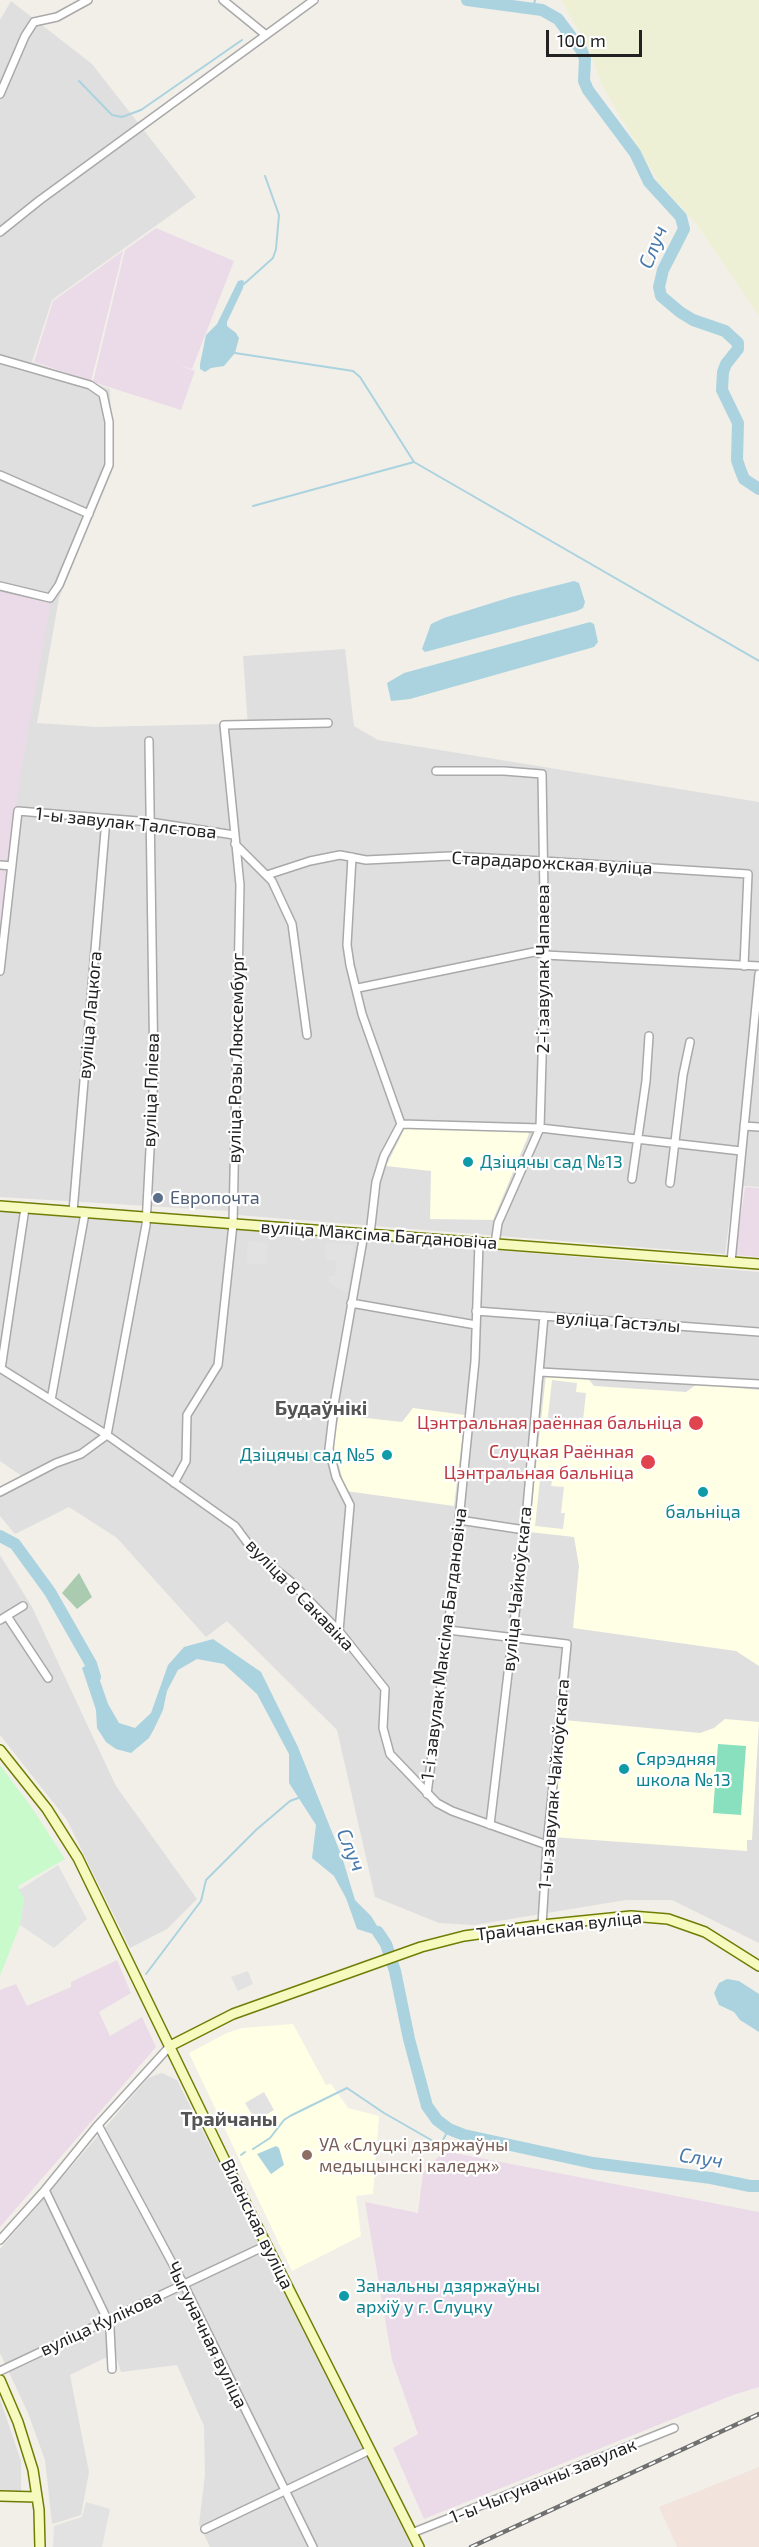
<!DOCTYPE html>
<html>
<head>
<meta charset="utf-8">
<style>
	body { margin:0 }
	#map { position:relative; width:759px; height:2547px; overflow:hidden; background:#f2efe9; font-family:"Exo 2",sans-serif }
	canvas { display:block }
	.scale { position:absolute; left:546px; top:30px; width:96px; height:27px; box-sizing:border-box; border:3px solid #222; border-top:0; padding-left:8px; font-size:18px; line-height:21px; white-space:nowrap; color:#222; -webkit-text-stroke:4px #fff; paint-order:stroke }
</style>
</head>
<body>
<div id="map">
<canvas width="759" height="2547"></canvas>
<div class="scale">100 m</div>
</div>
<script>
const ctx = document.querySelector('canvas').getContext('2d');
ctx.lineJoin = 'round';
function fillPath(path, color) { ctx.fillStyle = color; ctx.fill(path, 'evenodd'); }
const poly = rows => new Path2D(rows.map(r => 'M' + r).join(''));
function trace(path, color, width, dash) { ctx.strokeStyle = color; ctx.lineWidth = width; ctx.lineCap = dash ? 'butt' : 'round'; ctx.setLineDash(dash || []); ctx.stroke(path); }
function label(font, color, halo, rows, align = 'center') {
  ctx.font = font + ' "Exo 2",sans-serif'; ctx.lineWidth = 4.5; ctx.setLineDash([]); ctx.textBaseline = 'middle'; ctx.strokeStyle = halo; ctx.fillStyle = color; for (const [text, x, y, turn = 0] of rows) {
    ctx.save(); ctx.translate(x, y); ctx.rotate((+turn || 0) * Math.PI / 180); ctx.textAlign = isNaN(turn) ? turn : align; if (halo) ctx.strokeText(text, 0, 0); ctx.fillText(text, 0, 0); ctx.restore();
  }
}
fillPath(poly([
	[11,1,92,64,196,197,52,300,32,362,110,389,112,466,59,598,37,723,97,727,221,724,237,887,229,1211,0,1197,0,20],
	[345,649,354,726,378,740,759,802,759,1187,734,1185,725,1254,237,1215,245,883,226,726,248,726,243,656],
	[0,1209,759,1272,759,1943,672,1900,626,1900,474,1925,439,1923,375,1897,337,1730,227,1621,206,1637,117,1538,69,1507,15,1534,0,1516,0,1497,29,1481,0,1461],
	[0,1555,32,1607,116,1786,197,1899,167,1929,130,1948,67,1820,0,1735],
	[162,2073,177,2080,412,2547,210,2547,199,2524,205,2475,204,2426,177,2365,121,2372,115,2353,70,2375,89,2472,81,2515,52,2524,45,2460,28,2413,0,2353,0,2249,148,2078],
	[0,2399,21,2461,21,2491,0,2491]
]), '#e0dfdf');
fillPath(poly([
	[156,228,234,261,192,369,180,366,195,371,181,410,93,382,125,250],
	[123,251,91,381,34,362,53,301],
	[0,589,51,600,21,771,0,934],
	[745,1187,759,1188,759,1257,735,1255],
	[117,1960,131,1993,99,2012,110,2036,142,2017,156,2047,0,2227,0,1990,16,1984,27,2006,71,1987,71,1982],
	[444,2151,759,2212,759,2387,733,2395,424,2519,393,2448,418,2434,392,2360,365,2202,418,2213,423,2173]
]), '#ebdbe8');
fillPath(poly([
	[405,1128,526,1130,529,1134,493,1220,430,1219,431,1171,386,1166],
	[546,1374,587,1377,594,1386,686,1392,697,1384,759,1390,759,1666,736,1651,573,1628,579,1566,574,1537,529,1532],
	[413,1408,465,1415,454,1506,346,1491,333,1446,339,1415,402,1422],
	[725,1719,759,1722,752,1840,747,1840,747,1851,552,1837,564,1720,700,1733,714,1728],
	[293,2024,326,2085,331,2084,348,2108,379,2116,373,2194,356,2196,361,2236,292,2271,189,2053,227,2033,242,2028]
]), '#ffffe5');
fillPath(poly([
	[759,2467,759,2547,677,2547,659,2507]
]), '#f3e3dd');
fillPath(poly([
	[561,0,759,0,759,316,695,222,659,183,602,85,588,48]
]), '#eef0d5');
fillPath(poly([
	[79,1573,92,1597,77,1609,62,1593]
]), '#aacbaf');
fillPath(poly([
	[0,1765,32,1808,65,1859,18,1886,24,1897,20,1925,0,1976]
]), '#c8facc');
fillPath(poly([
	[718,1744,746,1746,741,1815,713,1813]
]), '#88e0be');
fillPath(poly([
	[248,1241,268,1243,265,1265,246,1263],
	[326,1242,354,1245,347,1293,329,1283,329,1276,335,1276,336,1261,325,1260],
	[552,1380,577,1383,576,1392,586,1393,582,1429,547,1425],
	[540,1480,552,1481,551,1486,564,1487,561,1513,565,1513,563,1529,535,1526],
	[58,1865,87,1919,54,1948,20,1925,24,1898,19,1890],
	[248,1971,253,1984,238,1991,231,1977],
	[264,2092,274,2110,256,2121,245,2103],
	[86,2502,110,2509,102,2547,53,2547,54,2526,82,2517]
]), '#e2e2e2');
fillPath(poly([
	[242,280,244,281,243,288,227,322,227,326,236,333,239,338,235,353,224,366,211,368,205,372,200,369,200,364,206,335,217,324,238,281],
	[574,581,579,583,585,602,583,608,577,611,440,648,425,652,422,649,431,624,444,618,511,597],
	[590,622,594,624,598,642,594,647,410,699,391,701,387,683,404,673],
	[213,1639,261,1672,298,1747,342,1857,355,1900,371,1916,388,1944,382,1947,373,1934,357,1929,346,1898,334,1876,312,1858,316,1825,289,1783,289,1754,257,1694,224,1664,197,1659,178,1670,167,1691,163,1710,154,1729,149,1738,131,1753,116,1749,106,1742,97,1728,96,1710,82,1668,93,1660,108,1704,119,1723,135,1728,151,1713,168,1665,184,1647],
	[727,1979,739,1981,759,1994,759,2032,740,2020,734,2012,719,2005,714,1993,719,1983],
	[276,2146,279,2148,284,2165,271,2174,257,2154]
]), '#aad3df');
trace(poly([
	[533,9,535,0],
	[79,81,112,115,122,117,141,110,242,40],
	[244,284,273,258,276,249,279,215,265,176],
	[235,353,353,371,360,377,414,462,759,661],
	[253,506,414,462],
	[146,1974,201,1901,206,1880,256,1830,290,1801,301,1797],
	[253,2149,270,2138,284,2120,290,2116,347,2088,384,2113,440,2145,449,2129],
	[241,2155,245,2152]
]), '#aad3df', 2);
trace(poly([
	[467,0,542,10,558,19,582,51,585,59,584,81,588,90,635,153,649,182,681,217,684,229,663,270,659,287,661,296,680,312,693,320,725,331,738,343,738,349,726,364,723,372,722,390,738,423,737,460,740,469,744,479,759,489],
	[0,1536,15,1544,50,1592,91,1664,95,1677],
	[378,1932,386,1944,395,1971,409,2039,427,2106,437,2120,449,2129,464,2135,593,2163,711,2178,750,2186,759,2186]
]), '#aad3df', 12);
const street = poly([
	[223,0,266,35],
	[0,94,25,36,34,22,57,17,88,0],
	[0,232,40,200,314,0],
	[0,359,90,385,103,394,109,422,109,465,59,585,50,598,0,586],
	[0,475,89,514],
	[436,771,504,771,542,774,545,955,540,1128,498,1223,495,1244],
	[235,844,272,881,292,924,307,1035],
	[352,857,347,945,350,965,362,1014,401,1124,384,1156,376,1182,370,1234],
	[0,865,12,866],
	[267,875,310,861,340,855,366,860,450,856,543,861,748,874,744,966],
	[0,971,18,811,150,822,234,835],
	[358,988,534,952,545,955,759,966],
	[401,1124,540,1128,741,1151],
	[744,1126,759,1127],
	[632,1179,646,1081,649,1036],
	[670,1183,683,1075,690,1042],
	[73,1212,106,819],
	[731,1262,759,974],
	[351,1303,476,1325],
	[476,1311,759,1332],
	[0,1368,107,1435,235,1526,255,1553,290,1581,339,1631,385,1689,383,1728,390,1754,437,1803,452,1811,547,1845],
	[1,1369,25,1208],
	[540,1372,759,1384],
	[51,1400,85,1213],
	[174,1483,186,1461,187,1415,218,1365,233,1224,240,885,224,725,328,723],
	[0,1492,56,1463,81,1454,107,1435,146,1225,154,1074,149,741],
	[459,1520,525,1530],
	[7,1616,48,1678],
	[0,1620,23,1606],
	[448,1630,567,1644,547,1845,542,1925],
	[339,1631,350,1505,336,1477,329,1449,335,1399,364,1234],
	[427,1794,448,1630,475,1361,479,1243],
	[490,1825,525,1530,544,1316],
	[98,2125,184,2285,313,2547],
	[45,2190,107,2319,110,2329,112,2369],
	[0,2240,45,2190,98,2125,170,2046],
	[0,2371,267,2245],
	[205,2529,370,2450],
	[412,2533,674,2428]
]);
const secondary = poly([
	[0,1206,759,1264],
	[0,1750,47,1809,78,1858,250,2212,419,2547],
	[170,2046,233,2014,421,1947,464,1936,542,1925,631,1916,668,1919,705,1932,759,1966],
	[0,2380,18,2422,33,2470,39,2510,40,2547],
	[0,2496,37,2497]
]);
trace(street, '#a9a9a9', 10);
trace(secondary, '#707d05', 12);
trace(street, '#fff', 7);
trace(secondary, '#f7fabf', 9);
const rail = poly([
	[471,2547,759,2414]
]);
trace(rail, '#707070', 4.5);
trace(rail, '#fff', 2, [7]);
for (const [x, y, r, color] of [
	[468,1162,6,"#0f9aa8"],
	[158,1198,6,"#5c6f8a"],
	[696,1423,8,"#e0444e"],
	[387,1455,6,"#0f9aa8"],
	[648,1462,8,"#e0444e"],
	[703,1492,6,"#0f9aa8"],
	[624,1769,6,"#0f9aa8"],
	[307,2155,6,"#8d6e63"],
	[344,2296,6,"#0f9aa8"]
]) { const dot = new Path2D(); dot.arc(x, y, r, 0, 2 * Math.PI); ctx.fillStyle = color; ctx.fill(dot); trace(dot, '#fff', 2); }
label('18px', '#222', '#fff', [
	["1-ы завулак Талстова",126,823,6],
	["Старадарожская вуліца",552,863,3],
	["2-і завулак Чапаева",543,969,-90],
	["вуліца Лацкога",90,1015,-85],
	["вуліца Розы Люксембург",236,1058,-89],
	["вуліца Пліева",151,1090,-88],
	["вуліца Максіма Багдановіча",379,1235,4],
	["вуліца Гастэлы",618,1322,4],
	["вуліца Чайкоўскага",517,1589,-84],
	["вуліца 8 Сакавіка",300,1595,46],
	["1-і завулак Максіма Багдановіча",444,1644,-83],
	["1-ы завулак Чайкоўскага",554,1784,-85],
	["Трайчанская вуліца",559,1926,-6],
	["Віленская вуліца",257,2224,64],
	["вуліца Кулікова",101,2323,-25],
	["Чыгуначная вуліца",207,2335,64],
	["1-ы Чыгуначны завулак",543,2481,-22]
]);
label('18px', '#0d838f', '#fff', [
	["Дзіцячы сад №13",480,1162],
	["Дзіцячы сад №5",375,1455,"right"],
	["бальніца",703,1512,"center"],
	["Сярэдняя",636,1759],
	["школа №13",636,1780],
	["Занальны дзяржаўны",356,2286],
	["архіў у г. Слуцку",356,2307]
], 'left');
label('18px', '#4e5e75', '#fff', [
	["Европочта",170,1198]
], 'left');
label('18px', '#be3a42', '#fff', [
	["Цэнтральная раённая бальніца",682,1423],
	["Слуцкая Раённая",634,1452],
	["Цэнтральная бальніца",634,1473]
], 'right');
label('18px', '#785e54', '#fff', [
	["УА «Слуцкі дзяржаўны",319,2145],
	["медыцынскі каледж»",319,2166]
], 'left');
label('italic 20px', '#4a7aab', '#fff', [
	["Случ",653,247,-68],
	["Случ",351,1850,67],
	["Случ",701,2158,9]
]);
label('bold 20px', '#555', '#fff', [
	["Будаўнікі",321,1408],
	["Трайчаны",229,2119]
]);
</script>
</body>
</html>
